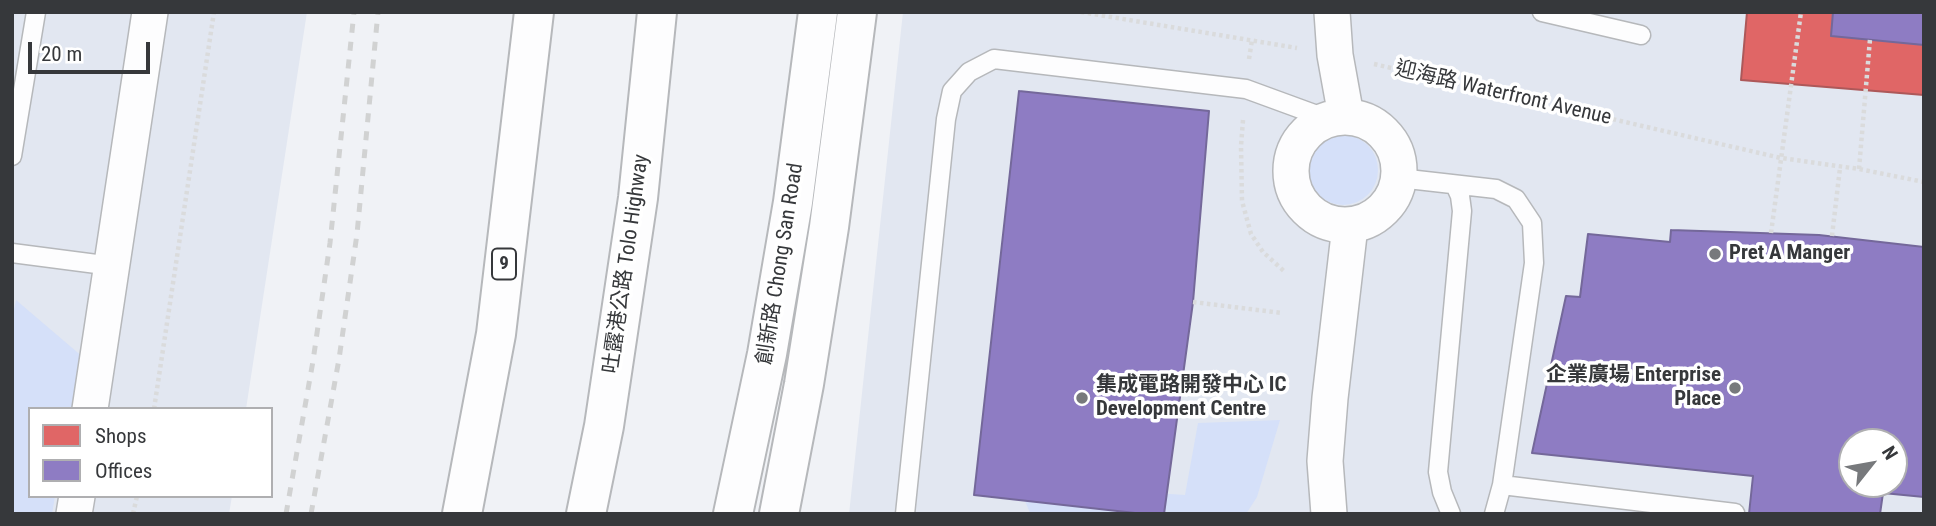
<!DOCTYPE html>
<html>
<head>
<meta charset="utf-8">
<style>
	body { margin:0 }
	#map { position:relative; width:1936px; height:526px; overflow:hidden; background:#f0f2f6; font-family:"Roboto Condensed",sans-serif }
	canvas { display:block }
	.frame { position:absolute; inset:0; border:14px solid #36383b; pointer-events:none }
	.legend { position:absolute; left:28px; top:407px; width:245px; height:91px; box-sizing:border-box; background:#fff; border:2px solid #afafb1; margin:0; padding:9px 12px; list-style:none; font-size:21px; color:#36383b }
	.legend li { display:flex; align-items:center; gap:14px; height:35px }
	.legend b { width:35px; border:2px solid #afafb1 }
	.north { position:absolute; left:1838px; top:428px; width:70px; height:70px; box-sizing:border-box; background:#fff; border:2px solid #afafb1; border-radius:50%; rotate:59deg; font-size:19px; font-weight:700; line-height:28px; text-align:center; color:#36383b }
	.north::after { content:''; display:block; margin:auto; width:24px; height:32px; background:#77797c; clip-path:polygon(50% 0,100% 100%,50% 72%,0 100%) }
	.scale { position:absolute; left:28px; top:42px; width:122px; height:32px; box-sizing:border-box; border:4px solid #36383b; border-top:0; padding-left:9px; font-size:21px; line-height:24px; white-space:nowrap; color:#36383b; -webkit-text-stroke:5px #fff; paint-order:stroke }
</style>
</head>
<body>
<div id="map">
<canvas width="1936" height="526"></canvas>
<div class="frame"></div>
<ul class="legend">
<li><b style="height:19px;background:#e06666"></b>Shops</li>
<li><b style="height:19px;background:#8e7cc3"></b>Offices</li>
</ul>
<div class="north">N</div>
<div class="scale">20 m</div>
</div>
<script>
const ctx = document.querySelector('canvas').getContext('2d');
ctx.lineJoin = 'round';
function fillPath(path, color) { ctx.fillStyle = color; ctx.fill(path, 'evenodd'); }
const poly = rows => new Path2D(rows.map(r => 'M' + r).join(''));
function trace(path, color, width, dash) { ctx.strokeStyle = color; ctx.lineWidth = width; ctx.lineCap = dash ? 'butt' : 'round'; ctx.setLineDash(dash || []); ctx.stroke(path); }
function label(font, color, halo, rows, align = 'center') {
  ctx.font = font + ' "Roboto Condensed","Noto Sans TC",sans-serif'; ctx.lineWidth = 7; ctx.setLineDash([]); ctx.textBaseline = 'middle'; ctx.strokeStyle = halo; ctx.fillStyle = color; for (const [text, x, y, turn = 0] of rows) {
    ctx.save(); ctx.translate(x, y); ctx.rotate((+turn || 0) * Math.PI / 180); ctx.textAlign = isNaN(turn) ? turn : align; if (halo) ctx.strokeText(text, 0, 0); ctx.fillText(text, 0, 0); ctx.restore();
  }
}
fillPath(poly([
	[12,12,307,12,246,409,30,409,30,496,232,496,229,514,12,514],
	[903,12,1924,12,1924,514,849,514],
	[1852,442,1894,442,1894,484,1852,484]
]), '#e2e7f1');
fillPath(poly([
	'1308 170a35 35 0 1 1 70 0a35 35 0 1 1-70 0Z',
	[16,300,84,358,73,409,30,409,30,496,55,496,52,514,12,514,12,319],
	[1280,420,1257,497,1246,514,1030,513,1018,484,1185,495,1198,423]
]), '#d5e0f9');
const shops = poly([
	[1747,12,1924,12,1924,95,1741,80,1747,12]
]);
fillPath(shops, '#e06666');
trace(shops, '#ad5859', 2);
const offices = poly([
	[1833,12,1924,12,1924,45,1831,36,1833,12],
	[1019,91,1209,111,1193,302,1164,514,1144,514,974,495,1019,91],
	[1671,230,1819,235,1924,247,1924,497,1883,493,1880,514,1749,514,1753,476,1532,453,1566,296,1580,297,1588,234,1670,242,1671,230],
	[1852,442,1894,442,1894,484,1852,484,1852,442]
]);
fillPath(offices, '#8e7cc3');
trace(offices, '#74689a', 2);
const service = poly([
	[1542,12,1641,35],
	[12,156,36,12],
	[1399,178,1496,189,1516,199,1532,223,1534,263,1502,485,1494,514],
	[12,253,112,266],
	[1502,485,1735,513],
	[905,514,946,119,952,91,969,72,994,59,1246,89,1328,119],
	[1451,514,1442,492,1438,472,1462,211,1460,196,1455,185]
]);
const minor = poly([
	[1332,12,1335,55,1346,116],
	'1291 171a54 54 0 1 1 108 0a54 54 0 1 1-108 0Z',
	[90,409,150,12],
	[74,514,77,496],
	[1329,514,1325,461,1330,398,1350,226]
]);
const secondary = poly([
	[733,514,767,354,793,202,818,12],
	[779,514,804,384,829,227,857,12]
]);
const motorway = poly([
	[462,514,496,334,534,12],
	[586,514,604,426,638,198,657,12]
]);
trace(service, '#b6b8bb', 21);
trace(minor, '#b6b8bb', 38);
trace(secondary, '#b6b8bb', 42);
trace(motorway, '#b6b8bb', 42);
trace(poly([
	[1081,12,1297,48],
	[1249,59,1252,40],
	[1374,64,1781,158,1859,169,1924,182],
	[1243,120,1241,146,1242,201,1251,234,1263,252,1285,272],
	[1859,169,1870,39],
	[1832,236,1840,168],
	[1193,302,1282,313],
	[154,409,214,12],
	[133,514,137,496]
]), '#dadbdc', 4.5, [3.5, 3.5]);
trace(service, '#fdfdfe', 18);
trace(minor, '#fdfdfe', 35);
trace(secondary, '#fdfdfe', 38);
trace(motorway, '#fdfdfe', 38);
trace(poly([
	[286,514,313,361,330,243,354,12],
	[311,514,339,359,357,234,378,12]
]), '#d1d2d2', 5, [9, 9]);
trace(poly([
	[1771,233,1801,12]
]), '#dadbdc', 4.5, [3.5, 3.5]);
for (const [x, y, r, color] of [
	[1715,254,7,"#77797c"],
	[1735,388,7,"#77797c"],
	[1082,398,7,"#77797c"]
]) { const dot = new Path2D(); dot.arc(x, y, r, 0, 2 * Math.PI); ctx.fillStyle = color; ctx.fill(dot); trace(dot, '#fff', 2.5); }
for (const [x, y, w] of [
	[504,264,24]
]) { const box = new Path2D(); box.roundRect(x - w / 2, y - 15.5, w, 31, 5); ctx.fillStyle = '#fff'; ctx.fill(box); trace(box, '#36383b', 2); }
label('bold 19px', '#36383b', null, [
	["9",504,264]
]);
label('21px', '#36383b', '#fff', [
	["迎海路 Waterfront Avenue",1503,94,13],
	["吐露港公路 Tolo Highway",627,264,-82],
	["創新路 Chong San Road",781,264,-81]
]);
label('bold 21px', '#36383b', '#fff', [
	["Pret A Manger",1729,254],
	["企業廣場 Enterprise",1721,376,"right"],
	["Place",1721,400,"right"],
	["集成電路開發中心 IC",1096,386],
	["Development Centre",1096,410]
], 'left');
</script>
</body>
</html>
